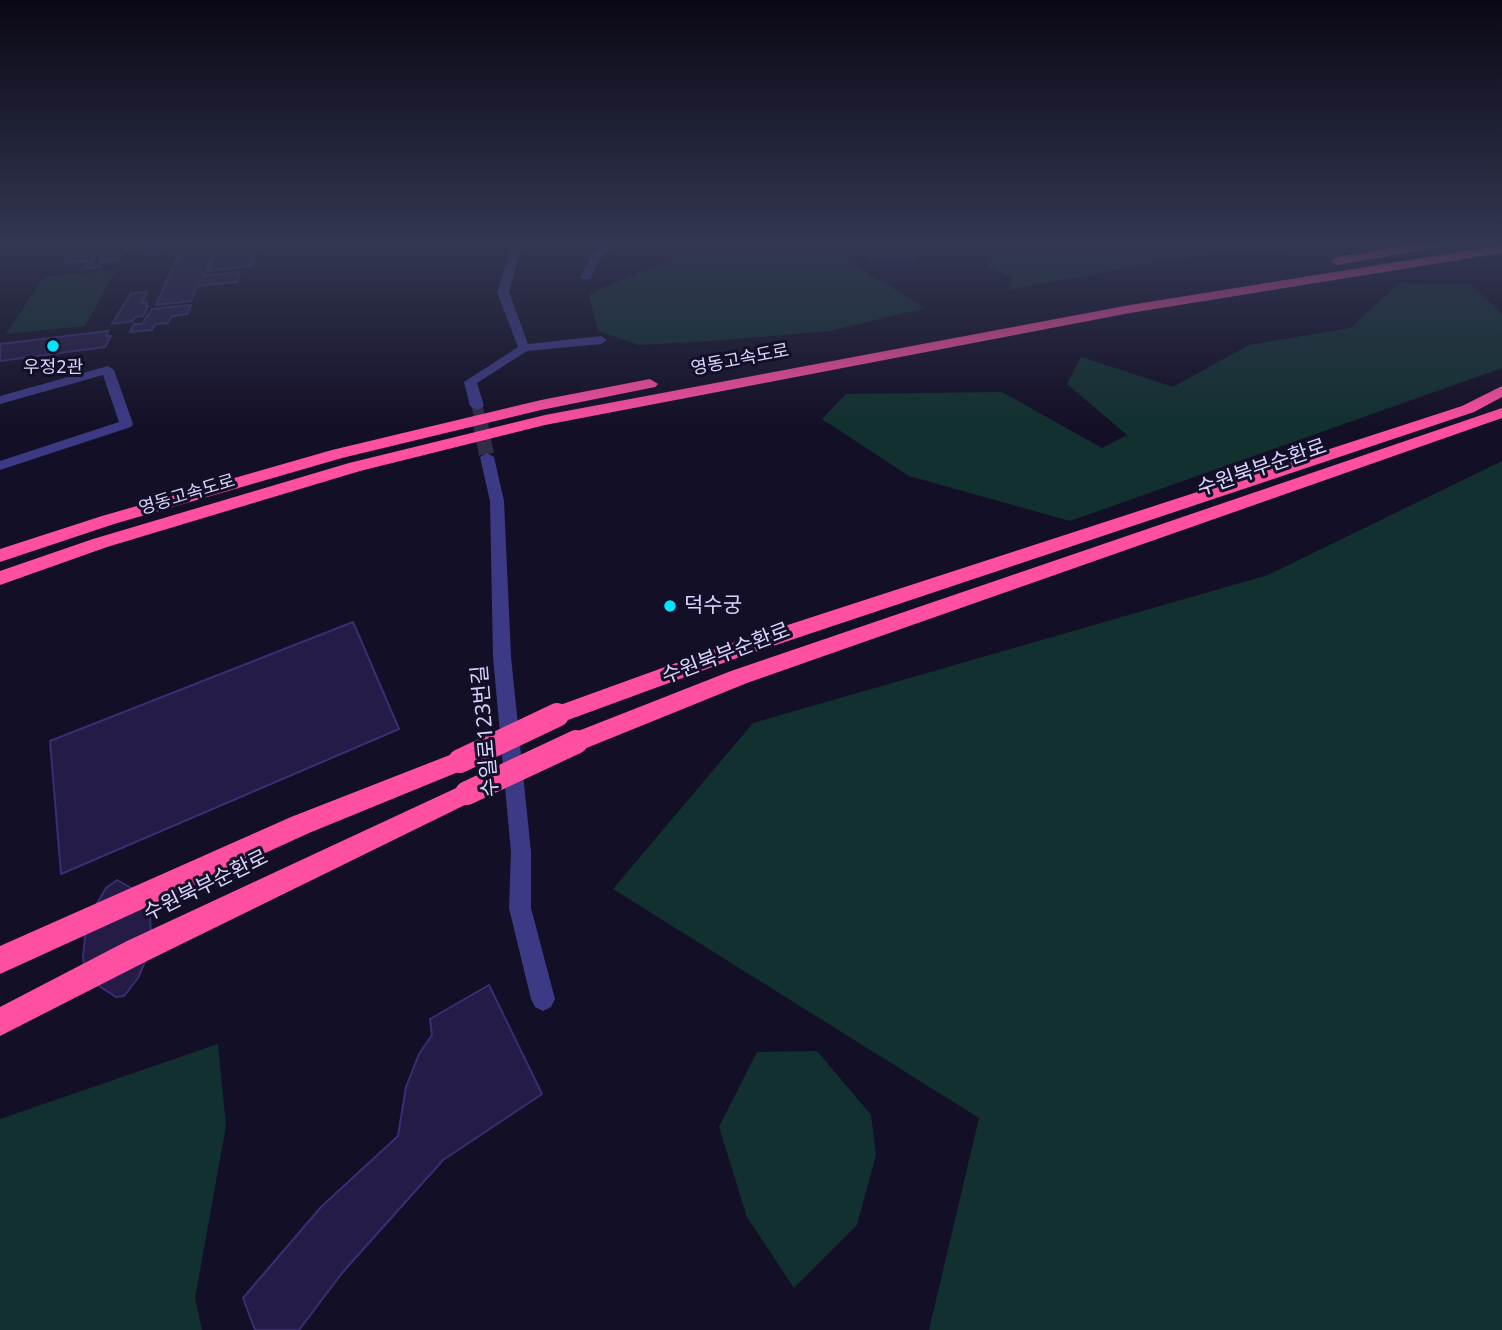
<!DOCTYPE html>
<html>
<head>
<meta charset="utf-8">
<style>
	body { margin:0 }
	canvas { display:block; background:#130f26 }
</style>
</head>
<body>
<canvas width="1502" height="1330"></canvas>
<script>
const ctx = document.querySelector('canvas').getContext('2d');
ctx.lineJoin = 'round';
function fillPath(path, color) { ctx.fillStyle = color; ctx.fill(path, 'evenodd'); }
const poly = rows => new Path2D(rows.map(r => 'M' + r).join(''));
function trace(path, color, width, dash) { ctx.strokeStyle = color; ctx.lineWidth = width; ctx.lineCap = dash ? 'butt' : 'round'; ctx.setLineDash(dash || []); ctx.stroke(path); }
function label(font, color, halo, rows, align = 'center') {
  ctx.font = font + ' "Noto Sans","Noto Sans KR",sans-serif'; ctx.lineWidth = 6; ctx.setLineDash([]); ctx.textBaseline = 'middle'; ctx.strokeStyle = halo; ctx.fillStyle = color; for (const [text, x, y, turn = 0] of rows) {
    ctx.save(); ctx.translate(x, y); ctx.rotate((+turn || 0) * Math.PI / 180); ctx.textAlign = isNaN(turn) ? turn : align; if (halo) ctx.strokeText(text, 0, 0); ctx.fillText(text, 0, 0); ctx.restore();
  }
}
fillPath(poly([
	[694,242,805,242,839,255,925,308,830,331,710,341,639,345,598,331,589,294,701,247],
	[999,242,1305,242,1297,247,1191,256,1008,290,1012,278,987,266],
	[116,270,85,326,6,334,44,277],
	[1400,283,1470,284,1502,314,1502,368,1070,521,909,476,822,419,846,394,1002,392,1102,448,1127,435,1067,384,1081,357,1173,387,1249,345,1350,328],
	[1502,461,1502,1330,929,1330,979,1118,613,889,753,723,1268,575],
	[218,1044,226,1126,195,1298,202,1330,0,1330,0,1119],
	[817,1051,871,1115,876,1155,857,1225,794,1288,747,1217,719,1127,757,1052]
]), '#12302f');
fillPath(poly([
	[875,242,917,242,919,245,914,265,884,268,872,263,868,259,878,251]
]), '#0c2248');
const building = poly([
	[118,242,228,242,160,247,162,252,152,255,148,253,156,247,124,250,122,255,103,255,100,260,119,258,118,261,98,263,101,267,81,269,91,263,97,254,91,260,64,263,74,246,118,242],
	[259,242,251,266,207,271,214,253,217,253,220,246,259,242],
	[214,252,204,276,240,272,237,282,197,286,191,301,156,305,178,256,214,252],
	[147,292,142,303,147,302,145,306,148,306,143,316,135,317,133,321,112,324,131,293,147,292],
	[191,305,187,314,172,316,168,323,155,324,152,330,130,332,134,324,142,324,152,309,191,305],
	[108,331,106,336,111,336,105,347,0,361,0,344,108,331],
	[353,622,399,729,61,874,50,741,353,622],
	[117,880,133,889,145,902,150,913,151,937,150,950,138,978,124,996,116,997,96,984,84,966,83,956,85,937,92,912,106,888,117,880],
	[489,985,542,1094,443,1160,342,1273,299,1330,255,1330,243,1298,321,1207,398,1136,406,1087,419,1054,432,1035,430,1019,489,985]
]);
fillPath(building, '#241b47');
trace(building, '#3b2d73', 2);
trace(poly([
	[477,406,480,419]
]), '#312d47', 11, [11, 6]);
trace(poly([
	[479,417,487,457]
]), '#312d47', 15, [15, 8]);
fillPath(poly([
	[513,242,523,242,509,292,528,344,601,336,607,340,601,344,527,351,477,383,484,406,477,410,470,406,464,382,518,347,497,292,513,242],
	[604,242,615,242,601,257,590,279,582,279,581,277,591,256,604,242],
	[108,366,114,370,133,424,131,427,0,470,0,461,119,422,103,375,0,404,0,396,108,366],
	[487,453,494,457,504,501,511,657,531,852,531,908,555,999,551,1007,543,1011,535,1007,531,999,509,908,511,852,493,657,490,501,480,457,487,453]
]), '#3d3a85');
fillPath(poly([
	[1425,242,1452,242,1446,246,1337,265,1331,261,1337,257,1425,242],
	[1502,245,1502,253,1130,313,545,425,360,471,107,547,0,585,0,571,93,539,349,463,545,415,1130,305,1502,245],
	[650,379,658,384,655,387,541,410,342,458,114,524,0,562,0,549,102,516,332,450,541,400,650,379],
	[1502,386,1502,397,1474,412,737,658,557,724,549,721,546,715,549,709,723,646,1462,406,1502,386],
	[1502,408,1502,418,747,683,584,749,576,751,568,749,565,742,568,735,731,671,1502,408],
	[460,751,468,754,471,761,468,768,309,833,0,974,0,946,291,817,460,751],
	[467,783,475,786,479,793,475,800,147,961,0,1036,0,1007,127,941,467,783]
]), '#ff4fa3');
trace(poly([
	[460,761,557,715],
	[467,793,576,742]
]), '#ff4fa3', 24);
const sky = ctx.createLinearGradient(0, 0, 0, 428);
sky.addColorStop(0, '#0a0815');
sky.addColorStop(0.57, '#333752');
sky.addColorStop(1, '#33375200');
ctx.fillStyle = sky;
ctx.fillRect(0, 0, 1502, 428);
for (const [x, y, r, color] of [
	[53,346,7,"#00e5ff"],
	[670,606,7,"#00e5ff"]
]) { const dot = new Path2D(); dot.arc(x, y, r, 0, 2 * Math.PI); ctx.fillStyle = color; ctx.fill(dot); trace(dot, '#130f26', 2.5); }
label('18px', '#d9d4ff', '#130f26', [
	["영동고속도로",740,360,-11],
	["영동고속도로",187,495,-17]
]);
label('18px', '#d9d4ff', '#130f26', [
	["우정2관",53,368]
]);
label('21px', '#d9d4ff', '#130f26', [
	["수원북부순환로",1262,468,-19],
	["수원북부순환로",726,654,-21],
	["수일로123번길",486,731,-95],
	["수원북부순환로",206,886,-26]
]);
label('21px', '#d9d4ff', '#130f26', [
	["덕수궁",684,606]
], 'left');
</script>
</body>
</html>
